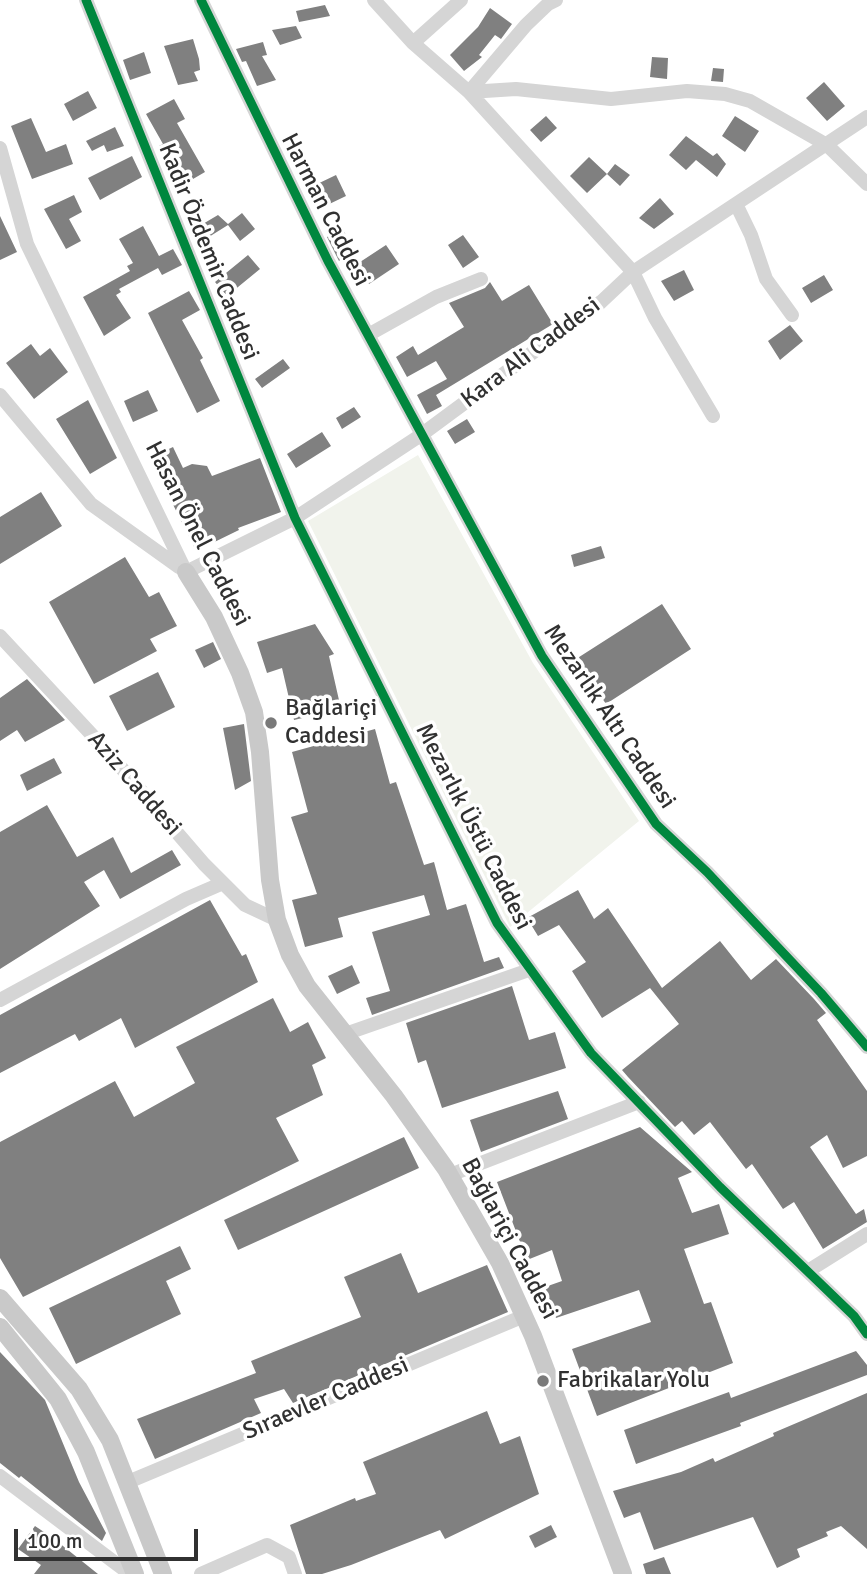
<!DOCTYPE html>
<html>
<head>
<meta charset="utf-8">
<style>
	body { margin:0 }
	#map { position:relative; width:867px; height:1574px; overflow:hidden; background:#fff; font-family:Signika,sans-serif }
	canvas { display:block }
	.scale { position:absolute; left:14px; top:1529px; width:184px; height:32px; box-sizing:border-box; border:4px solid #313131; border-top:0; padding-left:9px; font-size:21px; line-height:24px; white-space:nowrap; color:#313131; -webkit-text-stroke:5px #fff; paint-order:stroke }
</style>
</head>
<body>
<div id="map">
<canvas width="867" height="1574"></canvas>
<div class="scale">100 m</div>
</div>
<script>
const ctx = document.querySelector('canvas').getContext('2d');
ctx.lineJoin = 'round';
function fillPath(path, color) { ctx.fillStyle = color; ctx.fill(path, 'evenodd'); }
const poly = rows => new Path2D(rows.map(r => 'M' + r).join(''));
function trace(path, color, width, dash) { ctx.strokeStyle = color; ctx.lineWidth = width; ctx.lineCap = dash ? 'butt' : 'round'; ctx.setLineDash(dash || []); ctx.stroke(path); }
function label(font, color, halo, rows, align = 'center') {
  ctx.font = font + ' Signika,sans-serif'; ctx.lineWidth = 7; ctx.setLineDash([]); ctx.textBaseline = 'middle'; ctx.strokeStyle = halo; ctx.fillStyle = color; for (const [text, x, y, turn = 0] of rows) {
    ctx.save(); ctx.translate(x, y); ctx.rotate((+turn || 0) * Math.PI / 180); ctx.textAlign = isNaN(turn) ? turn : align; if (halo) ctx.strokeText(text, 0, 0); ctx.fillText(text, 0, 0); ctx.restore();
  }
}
fillPath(poly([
	[418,455,533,663,639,821,510,927,308,521]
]), '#f1f3ec');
fillPath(poly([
	[325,5,330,16,299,22,296,11],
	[490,8,512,24,501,39,495,35,479,55,482,57,464,71,450,55,478,27],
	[296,26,302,38,280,45,272,30],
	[193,39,199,59,200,70,194,72,198,81,178,85,164,46],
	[263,42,267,55,262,56,276,80,257,86,246,61,242,62,236,49],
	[144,52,151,73,130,80,123,60],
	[652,57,668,58,667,79,650,77],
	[713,68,724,69,723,82,711,81],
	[824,82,845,106,827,121,806,98],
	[88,91,97,108,73,121,64,104],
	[174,99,185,119,177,123,205,172,181,186,159,146,163,144,146,114],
	[546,116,557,128,541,142,530,130],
	[735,116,759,131,745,152,722,136],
	[31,118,46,152,66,144,73,164,32,179,11,126],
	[115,127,124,146,107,152,104,145,92,151,86,141],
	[686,136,713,156,717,153,726,164,717,177,696,160,686,170,669,155],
	[132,156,142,177,100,200,88,178],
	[589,157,607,174,587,193,570,176],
	[615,164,630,175,620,186,607,174],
	[336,175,346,196,321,208,311,187],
	[74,195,82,212,69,219,81,241,66,249,44,209],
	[660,198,674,214,654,229,639,218],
	[242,213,255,229,240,241,228,225,204,240,196,228,218,215,228,224],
	[0,216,17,252,0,260],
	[143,226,159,256,173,249,182,265,162,275,158,268,119,289,121,292,116,295,131,318,104,336,83,297,130,271,127,266,133,263,119,239],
	[343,229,355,254,339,261,327,237],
	[463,235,479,257,463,268,448,245],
	[386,245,399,264,369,284,357,264],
	[248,255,260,269,227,296,215,282],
	[684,270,694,290,674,301,661,281],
	[824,275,833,290,811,303,802,288],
	[490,282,502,301,529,285,553,324,436,395,442,406,427,414,417,395,447,379,436,361,407,377,396,357,413,346,418,355,464,327,449,303,485,288],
	[189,291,200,310,182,320,203,358,200,360,220,401,197,413,148,313],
	[790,325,803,341,780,360,768,341],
	[31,344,40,356,50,348,68,372,34,399,6,363],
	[283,359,290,368,262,388,255,379],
	[148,390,158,411,133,422,124,401],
	[88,400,117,458,90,474,56,419],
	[354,407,361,417,342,429,336,418],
	[467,419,475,432,455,444,447,431],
	[322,432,331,446,296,468,287,454],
	[173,447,183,468,192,464,207,466,212,476,260,458,281,512,238,528,239,530,196,551,150,458],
	[41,492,62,526,0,564,0,517],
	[601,546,605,558,574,567,571,555],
	[125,557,149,597,159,592,177,626,150,639,157,651,94,684,49,602],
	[662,604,691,649,606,704,576,659],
	[315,624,334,654,329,656,341,709,294,720,282,668,267,673,257,642],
	[213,642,221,659,204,668,195,650],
	[158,672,175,707,127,731,109,696],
	[27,679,65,720,25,742,17,730,0,741,0,698],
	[244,724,251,781,235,790,223,728],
	[375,729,390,784,396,782,424,865,434,862,447,910,466,904,484,962,499,957,504,968,372,1015,366,998,390,991,372,932,430,915,424,895,338,918,343,937,305,947,292,900,317,894,291,817,308,812,292,752],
	[54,758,62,773,27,791,20,775],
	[47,805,77,857,113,837,131,873,172,850,181,865,120,899,104,870,84,882,100,906,0,969,0,832],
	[578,890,594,919,608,908,662,988,720,941,751,980,776,959,814,999,826,1013,817,1020,867,1091,867,1156,843,1168,827,1135,810,1147,856,1214,864,1209,867,1222,823,1249,794,1202,783,1209,752,1164,746,1169,710,1122,694,1135,682,1121,675,1127,628,1077,622,1070,679,1024,650,988,602,1018,572,971,586,962,559,925,538,936,527,918],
	[210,900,242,956,246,954,258,982,135,1048,121,1018,79,1041,75,1034,0,1073,0,1015],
	[352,965,360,983,337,994,328,976],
	[512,986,529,1040,555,1032,566,1068,442,1108,426,1060,418,1063,406,1023],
	[273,998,290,1032,308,1022,326,1058,312,1065,323,1095,276,1118,299,1161,23,1297,0,1258,0,1142,115,1081,134,1117,195,1083,176,1047],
	[558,1091,568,1119,481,1152,470,1120],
	[640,1127,692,1172,678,1178,692,1213,719,1204,729,1234,684,1249,704,1304,711,1302,733,1363,597,1416,572,1349,651,1322,639,1290,556,1318,545,1287,562,1281,552,1250,527,1260,497,1182],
	[404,1137,419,1168,238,1250,224,1220],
	[180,1246,191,1269,166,1281,181,1314,76,1364,49,1308],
	[401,1253,418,1293,487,1265,508,1312,293,1403,284,1389,254,1399,261,1413,155,1459,137,1419,256,1373,251,1361,361,1317,344,1277],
	[856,1351,867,1365,867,1375,740,1423,741,1426,636,1464,624,1430,729,1392,731,1398],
	[0,1352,45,1400,79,1482,106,1533,102,1541,21,1476,19,1478,0,1463],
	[867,1393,867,1549,841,1526,826,1532,828,1536,797,1549,800,1557,777,1568,753,1517,654,1550,640,1512,624,1518,613,1491,681,1472,713,1458,715,1462,774,1436,773,1433],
	[487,1411,500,1444,520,1436,539,1494,445,1539,440,1530,351,1565,322,1574,306,1574,290,1525,355,1498,356,1501,376,1494,363,1462],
	[551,1525,557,1537,535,1548,529,1536],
	[35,1526,53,1538,98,1574,34,1574,41,1565,18,1549],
	[664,1557,671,1574,646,1574,643,1564]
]), '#808080');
trace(poly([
	[86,0,295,518,497,923,591,1053,720,1187,854,1316,867,1334],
	[201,0,328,261,542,656,656,824,707,872,821,993,867,1047],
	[374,0,413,43,469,92,633,272,655,318,713,416],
	[413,43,461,0],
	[469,92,516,89,611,99,687,91,725,94,750,101,827,145,867,184],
	[469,92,526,25,548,4,556,0],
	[0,148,27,244,186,572],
	[736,204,751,235,766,279,792,315],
	[368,335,436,297,481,279],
	[0,395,91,504,179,567],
	[186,572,295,518,421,435,601,302,633,272,867,117],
	[0,636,106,750,204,864,245,905,277,920],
	[0,1000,186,899,223,883],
	[345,1034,529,970],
	[450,1175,639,1102],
	[808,1271,867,1234],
	[0,1476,130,1574],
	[128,1482,524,1316],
	[201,1574,267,1545,289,1557,295,1574]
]), '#d5d5d5', 14);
trace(poly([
	[186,572,214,617,240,673,254,712,260,752,270,880,277,920,290,955,307,986,394,1096,446,1169,500,1263,533,1336,623,1574],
	[0,1298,79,1389,110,1440,163,1574],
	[0,1327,58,1399,86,1452,135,1574]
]), '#c9c9c9', 18);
trace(poly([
	[86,0,295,518,497,923,591,1053,720,1187,854,1316,867,1334],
	[201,0,328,261,542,656,656,824,707,872,821,993,867,1047]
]), '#00873e', 9);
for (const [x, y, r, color] of [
	[271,723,7,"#797979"],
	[543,1381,7,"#797979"]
]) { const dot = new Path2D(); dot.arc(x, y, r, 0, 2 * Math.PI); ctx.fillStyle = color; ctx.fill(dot); trace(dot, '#fff', 2.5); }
label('24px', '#313131', '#fff', [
	["Harman Caddesi",325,210,63],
	["Kadir Özdemir Caddesi",208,252,68],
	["Kara Ali Caddesi",531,353,-37],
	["Hasan Önel Caddesi",197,534,63],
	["Mezarlık Altı Caddesi",609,717,56],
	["Aziz Caddesi",134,784,49],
	["Mezarlık Üstü Caddesi",473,827,63],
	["Bağlariçi Caddesi",509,1239,62],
	["Sıraevler Caddesi",326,1399,-23]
]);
label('24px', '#313131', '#fff', [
	["Bağlariçi",285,709],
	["Caddesi",285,737],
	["Fabrikalar Yolu",557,1381]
], 'left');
</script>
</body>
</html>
